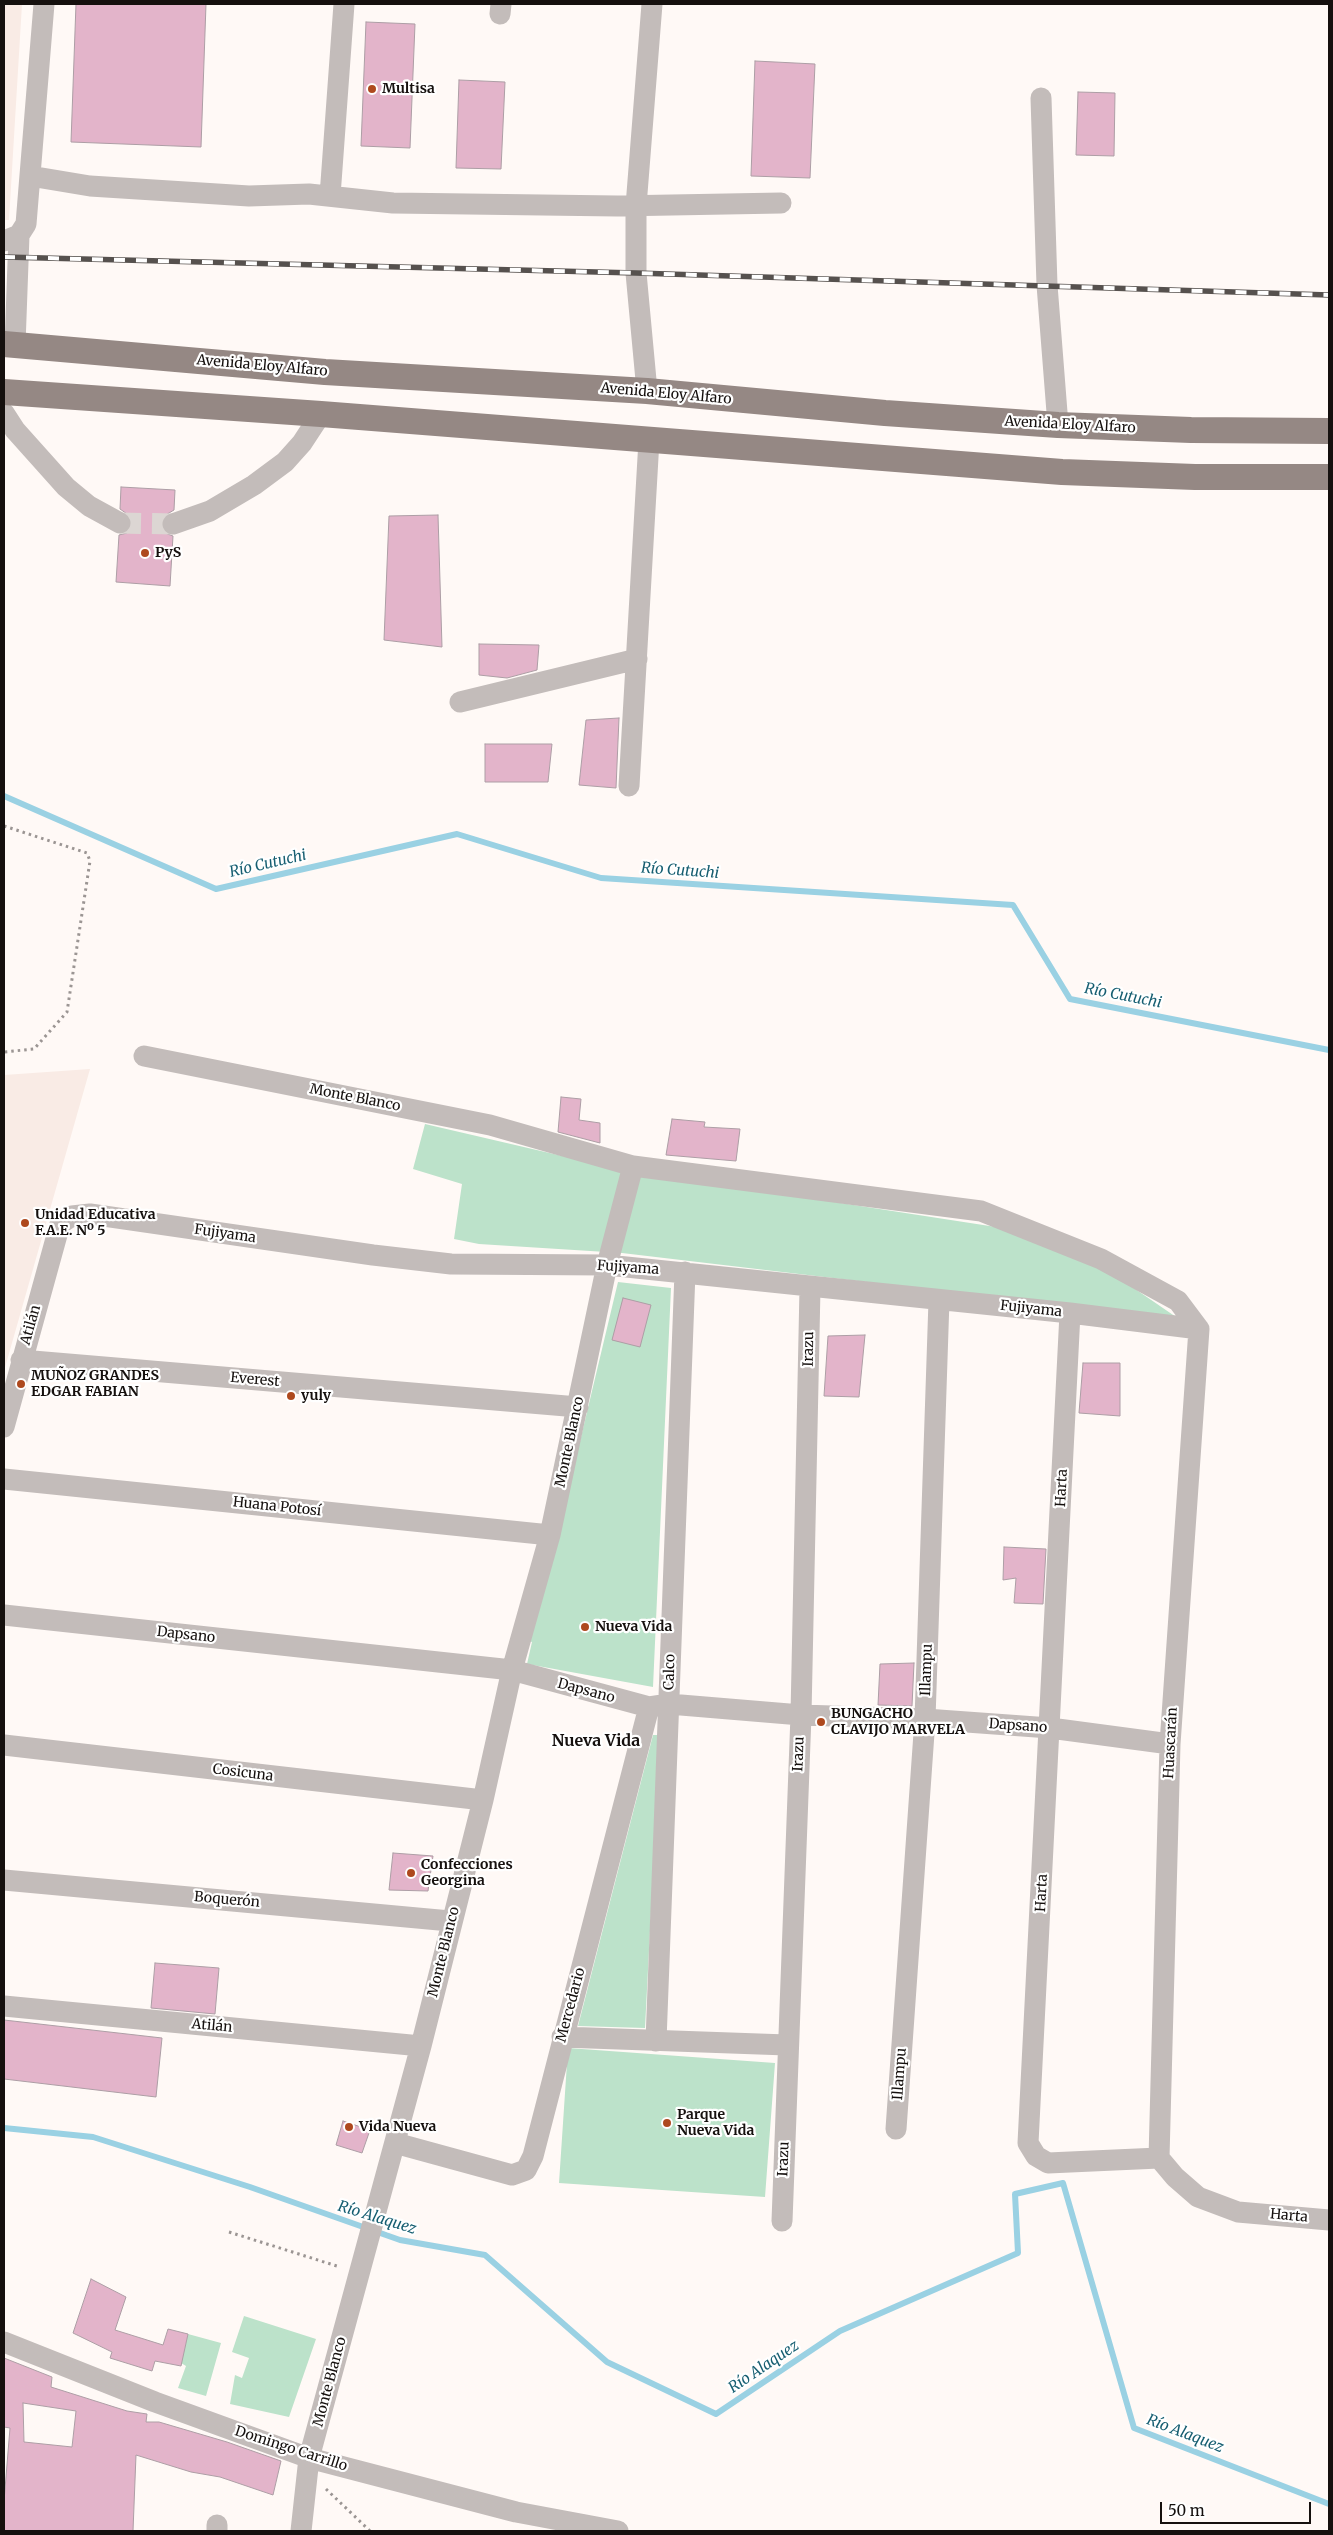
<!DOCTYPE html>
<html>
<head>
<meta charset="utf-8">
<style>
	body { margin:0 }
	#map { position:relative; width:1333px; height:2535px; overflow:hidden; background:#fff9f6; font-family:Merriweather,serif }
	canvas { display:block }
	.frame { position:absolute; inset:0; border:5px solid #15100e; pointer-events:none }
	.scale { position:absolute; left:1160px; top:2502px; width:151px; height:22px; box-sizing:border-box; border:2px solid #15100e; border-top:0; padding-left:6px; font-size:15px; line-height:18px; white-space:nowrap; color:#15100e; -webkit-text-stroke:4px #fff; paint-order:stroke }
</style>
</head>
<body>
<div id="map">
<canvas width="1333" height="2535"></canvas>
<div class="frame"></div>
<div class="scale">50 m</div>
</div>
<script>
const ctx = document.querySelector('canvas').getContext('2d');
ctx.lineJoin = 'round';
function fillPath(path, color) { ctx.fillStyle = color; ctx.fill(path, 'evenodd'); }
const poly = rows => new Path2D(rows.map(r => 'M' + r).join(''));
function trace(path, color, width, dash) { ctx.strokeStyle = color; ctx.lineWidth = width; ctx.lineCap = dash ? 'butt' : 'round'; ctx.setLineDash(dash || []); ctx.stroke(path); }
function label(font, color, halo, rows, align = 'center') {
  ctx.font = font + ' Merriweather,serif'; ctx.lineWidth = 4.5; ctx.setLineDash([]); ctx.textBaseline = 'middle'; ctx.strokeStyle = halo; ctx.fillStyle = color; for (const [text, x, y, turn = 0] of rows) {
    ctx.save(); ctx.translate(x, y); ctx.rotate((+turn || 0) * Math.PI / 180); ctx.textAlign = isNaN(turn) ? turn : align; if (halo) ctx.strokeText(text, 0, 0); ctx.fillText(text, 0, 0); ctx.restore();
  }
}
fillPath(poly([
	[4,4,22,4,9,220,4,220],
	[90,1069,4,1371,4,1075]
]), '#f9ebe5');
fillPath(poly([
	[425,1124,614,1168,1009,1229,1103,1267,1179,1319,622,1253,479,1244,454,1239,462,1184,413,1169],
	[618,1282,671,1288,653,1687,527,1664,532,1642,529,1641,545,1588],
	[653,1735,660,1735,645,2028,578,2026],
	[568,2048,775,2063,765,2197,559,2183],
	[244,2316,316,2339,289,2417,230,2404,235,2375,242,2378,249,2358,232,2352],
	[188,2334,221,2343,206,2396,178,2388,186,2366,181,2363]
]), '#bce2ca');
trace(poly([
	[4,796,216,889,457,834,601,878,1013,905,1070,999,1329,1050],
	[4,2128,93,2137,250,2187,400,2240,485,2255,607,2362,716,2414,840,2331,1018,2253,1015,2194,1063,2183,1134,2428,1329,2504]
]), '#9ad1e3', 6);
const building = poly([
	[76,4,206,4,201,147,71,142,76,4],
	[366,22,415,24,410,148,361,146,366,22],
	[755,61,815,64,810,178,751,176,755,61],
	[459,80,505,82,501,169,456,168,459,80],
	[1078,92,1115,93,1114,156,1076,155,1078,92],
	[121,487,175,490,174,510,164,516,161,522,165,533,173,536,170,586,116,582,119,535,127,533,132,523,130,516,120,509,121,487],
	[438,515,442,647,384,640,389,516,438,515],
	[479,644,539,645,537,670,507,678,479,675,479,644],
	[619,718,616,788,579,785,586,720,619,718],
	[485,744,552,744,548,782,485,782,485,744],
	[561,1097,581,1099,579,1120,600,1123,600,1143,558,1132,561,1097],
	[672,1119,705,1122,704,1127,740,1129,736,1161,666,1155,672,1119],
	[623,1298,651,1305,640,1347,612,1340,623,1298],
	[865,1335,859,1397,824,1396,828,1336,865,1335],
	[1083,1363,1120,1363,1120,1416,1079,1413,1083,1363],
	[1004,1547,1046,1549,1043,1604,1014,1603,1016,1578,1003,1580,1004,1547],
	[914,1663,912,1706,878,1705,880,1664,914,1663],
	[393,1853,433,1856,428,1891,389,1890,393,1853],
	[155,1963,219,1968,215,2014,151,2008,155,1963],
	[4,2020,162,2038,156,2097,4,2079,4,2020],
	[343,2121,370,2130,362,2153,336,2145,343,2121],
	[91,2279,126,2297,115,2330,163,2345,168,2329,188,2334,181,2366,155,2361,152,2371,110,2358,112,2352,73,2333,91,2279],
	[4,2358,52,2377,51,2387,127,2411,147,2414,146,2422,159,2422,227,2442,281,2461,273,2495,220,2477,191,2472,136,2455,133,2531,4,2531,4,2501,10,2428,4,2427,4,2358],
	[23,2403,76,2411,72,2447,24,2442,23,2403]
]);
fillPath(building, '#e3b4ca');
trace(building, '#ad9ea5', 1);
trace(poly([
	[120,523,173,524]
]), '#dcd6d3', 21, [21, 11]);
trace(poly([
	[4,826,87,853,90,861,67,1012,34,1049,4,1052],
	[229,2232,340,2267],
	[326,2489,370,2531]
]), '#9b9593', 3, [2.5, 4]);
trace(poly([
	[500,14,501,4],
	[1041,98,1047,285,1058,425],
	[30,176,90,186,249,196,309,194,393,203,617,206,781,203],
	[330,196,344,4],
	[4,241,19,235,26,224,44,4],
	[15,345,19,235],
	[647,391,636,273,636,206,652,4],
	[4,413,15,430,66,487,89,506,120,523],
	[173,524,210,511,254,485,285,462,302,443,321,414],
	[460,702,637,659],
	[629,786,649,440],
	[144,1056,490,1125,633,1166,607,1265,550,1535,512,1670,483,1800,421,2046,309,2458,301,2531],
	[633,1166,981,1211,1101,1259,1178,1301,1199,1329],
	[1070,1313,1028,2143,1036,2156,1048,2163,1159,2158,1175,2177,1198,2197,1238,2212,1329,2220],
	[21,1360,578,1407],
	[4,1427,60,1224,72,1216,90,1214,373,1255,451,1264,607,1265,1070,1313,1199,1329],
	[4,1479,550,1535],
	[4,1615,512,1670,649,1707,669,1704,801,1715,925,1719,1050,1728,1170,1744],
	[4,1745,483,1800],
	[4,1880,450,1921],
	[4,2006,421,2046],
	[562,2037,787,2045],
	[656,2041,685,1272],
	[896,2129,925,1719,939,1300],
	[395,2143,512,2175,526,2170,533,2156,649,1707],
	[1159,2158,1170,1744,1199,1329],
	[782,2221,801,1715,810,1288],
	[4,2342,155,2402,309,2458,516,2512,618,2531],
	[217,2531,217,2525]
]), '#c3bcba', 21);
trace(poly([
	[4,344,325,372,647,391,885,413,1058,425,1191,430,1329,431],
	[4,392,321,414,1062,472,1195,477,1329,477]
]), '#958884', 26);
const rail = poly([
	[4,257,636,273,1329,295]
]);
trace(rail, '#56514e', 5.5);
trace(rail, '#fff', 4, [11]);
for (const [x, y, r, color] of [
	[372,89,5,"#ae491e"],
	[145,553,5,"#ae491e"],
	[25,1223,5,"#ae491e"],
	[21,1384,5,"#ae491e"],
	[291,1396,5,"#ae491e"],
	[585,1627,5,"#ae491e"],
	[821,1722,5,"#ae491e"],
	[411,1873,5,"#ae491e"],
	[667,2123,5,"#ae491e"],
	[349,2127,5,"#ae491e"]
]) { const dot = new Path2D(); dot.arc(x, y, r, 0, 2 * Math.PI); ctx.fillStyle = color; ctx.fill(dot); trace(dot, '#fff', 2); }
label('bold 14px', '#15100e', '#fff', [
	["Multisa",382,89],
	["PyS",155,553],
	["Unidad Educativa",35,1215],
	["F.A.E. Nº 5",35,1231],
	["MUÑOZ GRANDES",31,1376],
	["EDGAR FABIAN",31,1392],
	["yuly",301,1396],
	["Nueva Vida",595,1627],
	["BUNGACHO",831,1714],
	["CLAVIJO MARVELA",831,1730],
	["Confecciones",421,1865],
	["Georgina",421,1881],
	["Parque",677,2115],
	["Nueva Vida",677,2131],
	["Vida Nueva",359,2127]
], 'left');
label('14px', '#15100e', '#fff', [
	["Avenida Eloy Alfaro",262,366,5],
	["Avenida Eloy Alfaro",666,394,5],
	["Avenida Eloy Alfaro",1070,425,3],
	["Monte Blanco",355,1098,11],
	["Fujiyama",225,1234,8],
	["Fujiyama",628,1268,4],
	["Fujiyama",1031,1309,6],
	["Atilán",31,1325,-74],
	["Irazu",809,1349,-89],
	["Everest",255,1380,5],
	["Monte Blanco",570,1442,-78],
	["Harta",1062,1488,-87],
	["Huana Potosí",277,1507,6],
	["Dapsano",186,1635,6],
	["Illampu",927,1670,-88],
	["Calco",670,1672,-88],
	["Dapsano",586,1691,15],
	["Dapsano",1018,1726,4],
	["Huascarán",1171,1743,-87],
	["Irazu",799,1754,-88],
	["Cosicuna",243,1773,7],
	["Harta",1042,1893,-87],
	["Boquerón",227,1900,5],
	["Monte Blanco",444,1952,-76],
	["Mercedario",571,2005,-75],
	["Atilán",212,2026,5],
	["Illampu",900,2074,-86],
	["Irazu",784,2159,-88],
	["Harta",1289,2216,5],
	["Monte Blanco",330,2382,-75],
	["Domingo Carrillo",291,2449,18]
]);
label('italic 15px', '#165e71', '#fff', [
	["Río Cutuchi",268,864,-13],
	["Río Cutuchi",680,871,4],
	["Río Cutuchi",1123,996,11],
	["Río Alaquez",377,2218,17],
	["Río Alaquez",764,2367,-34],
	["Río Alaquez",1185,2434,21]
]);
label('bold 16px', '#15100e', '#fff', [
	["Nueva Vida",596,1741]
]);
</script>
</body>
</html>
